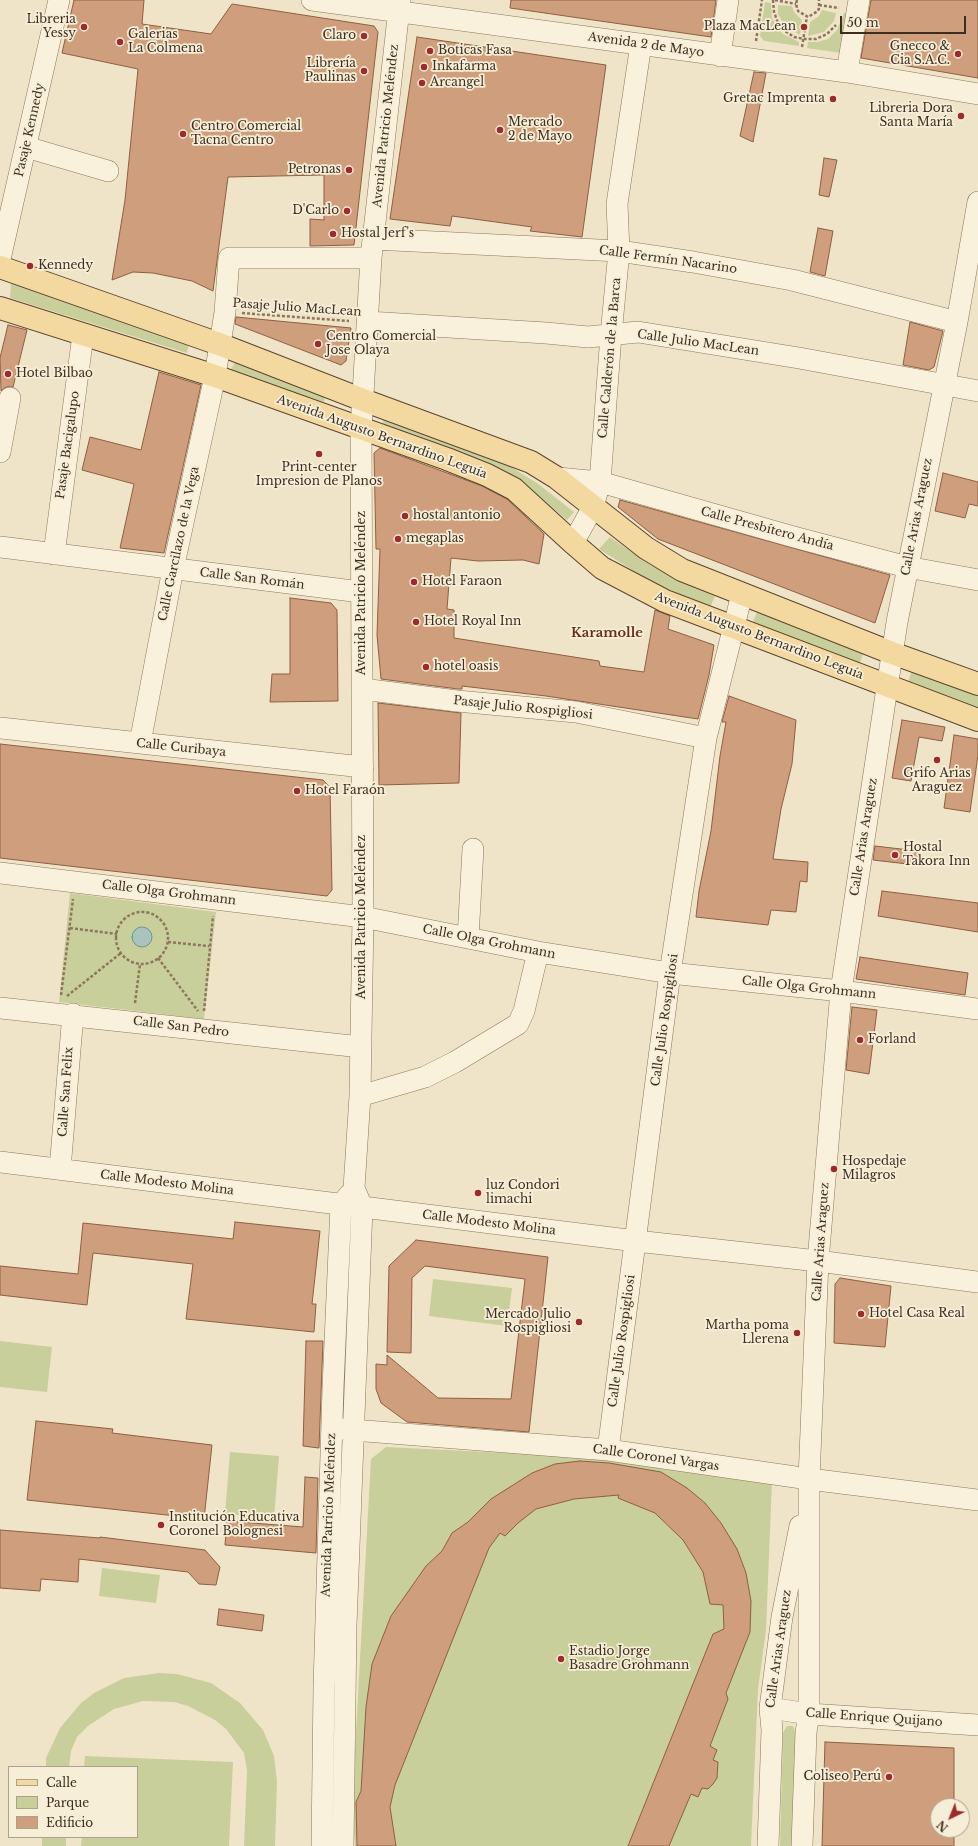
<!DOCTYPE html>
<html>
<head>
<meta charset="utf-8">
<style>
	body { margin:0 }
	#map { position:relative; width:978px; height:1846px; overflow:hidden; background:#f0e4c8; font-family:"Libre Baskerville",serif }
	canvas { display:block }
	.legend { position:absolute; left:8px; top:1766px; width:130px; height:72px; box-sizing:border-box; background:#f7eed8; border:1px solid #ada18e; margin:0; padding:5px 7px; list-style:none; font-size:12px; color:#3d2e20 }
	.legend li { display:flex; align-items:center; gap:8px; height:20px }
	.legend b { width:20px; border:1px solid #ada18e }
	.north { position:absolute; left:930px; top:1798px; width:40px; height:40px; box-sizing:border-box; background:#f7eed8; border:1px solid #ada18e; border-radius:50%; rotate:223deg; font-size:11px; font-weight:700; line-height:16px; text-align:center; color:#3d2e20 }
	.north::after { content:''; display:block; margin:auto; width:14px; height:18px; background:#9e2a2b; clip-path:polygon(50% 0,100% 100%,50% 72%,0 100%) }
	.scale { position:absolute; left:840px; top:16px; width:126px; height:18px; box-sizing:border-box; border:2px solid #3d2e20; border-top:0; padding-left:5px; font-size:12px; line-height:14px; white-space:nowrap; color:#3d2e20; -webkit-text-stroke:3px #f7eed8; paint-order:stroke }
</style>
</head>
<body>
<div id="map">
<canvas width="978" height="1846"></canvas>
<ul class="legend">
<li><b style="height:5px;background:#f3d9a0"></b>Calle</li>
<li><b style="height:11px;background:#c9cf9b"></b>Parque</li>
<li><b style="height:11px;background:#cf9f7d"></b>Edificio</li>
</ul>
<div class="north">N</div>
<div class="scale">50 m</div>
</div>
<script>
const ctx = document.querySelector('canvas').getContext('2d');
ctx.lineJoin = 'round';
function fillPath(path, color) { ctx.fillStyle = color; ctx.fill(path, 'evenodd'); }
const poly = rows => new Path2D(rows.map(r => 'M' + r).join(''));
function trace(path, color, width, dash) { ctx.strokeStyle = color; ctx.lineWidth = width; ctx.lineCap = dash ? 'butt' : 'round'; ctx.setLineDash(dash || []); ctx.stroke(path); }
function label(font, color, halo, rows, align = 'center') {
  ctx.font = font + ' "Libre Baskerville",serif'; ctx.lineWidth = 3.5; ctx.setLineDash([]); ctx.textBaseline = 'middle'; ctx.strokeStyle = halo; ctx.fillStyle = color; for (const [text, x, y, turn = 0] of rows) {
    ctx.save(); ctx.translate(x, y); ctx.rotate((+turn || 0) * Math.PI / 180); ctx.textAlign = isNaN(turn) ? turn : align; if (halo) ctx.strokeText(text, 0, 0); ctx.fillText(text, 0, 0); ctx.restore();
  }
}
fillPath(poly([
	[765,2,771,3,772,18,776,25,783,34,799,42,799,46,764,41,760,36],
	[778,5,792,6,794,12,802,20,800,35,786,27,782,21,778,14],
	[822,10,836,13,834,21,824,32,808,36,810,22,819,16],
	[844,13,849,14,841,53,807,48,808,42,817,42,828,39,837,30],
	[11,283,189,343,187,353,10,298],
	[237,360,326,394,324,402,229,372],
	[383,419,504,463,537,483,574,512,567,520,514,476,466,455,383,426],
	[610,537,650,565,715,596,710,608,646,579,599,549],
	[758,610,864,651,859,666,752,624],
	[912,670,978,694,978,710,908,682],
	[70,893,216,912,204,1019,59,1002],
	[433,1279,512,1288,507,1326,429,1316],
	[0,1341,52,1347,47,1392,0,1387],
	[386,1447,609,1458,772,1481,766,1630,758,1689,751,1846,355,1846,352,1805,371,1459],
	[230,1452,279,1456,274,1518,225,1514],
	[102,1568,160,1575,156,1603,99,1596],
	[159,1673,177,1674,211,1683,240,1703,263,1730,274,1756,277,1781,275,1846,244,1846,247,1771,244,1753,226,1729,215,1720,188,1706,174,1702,143,1701,114,1709,88,1726,77,1737,71,1751,69,1767,46,1767,46,1758,60,1728,81,1703,94,1693,124,1678],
	[787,1726,793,1726,796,1734,792,1846,780,1846,783,1733],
	[85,1756,233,1762,229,1846,81,1846,82,1837,137,1837,137,1767,84,1767],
	[42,1837,66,1837,66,1846,42,1846]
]), '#c9cf9b');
const water = poly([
	'132 937a10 10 0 1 1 20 0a10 10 0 1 1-20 0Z'
]);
fillPath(water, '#a9c4bc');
trace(water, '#6f938a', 1);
const building = poly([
	[74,0,144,0,142,24,211,34,232,4,374,26,378,32,354,245,310,246,310,219,324,220,324,175,228,177,213,291,192,281,153,273,133,272,112,280,125,200,138,69,62,53,74,0],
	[511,0,716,0,711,37,510,8,511,0],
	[871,0,978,0,978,78,861,58,871,0],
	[417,37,606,65,582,237,530,231,532,227,452,216,450,226,390,219,417,37],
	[754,72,766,73,753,142,740,136,754,72],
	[824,158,837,160,829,197,819,195,824,158],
	[818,228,833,231,825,276,810,272,818,228],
	[236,317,351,328,346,361,341,365,235,324,236,317],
	[910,322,943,331,934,367,929,370,903,365,910,322],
	[8,325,27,330,13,387,6,387,1,391,0,358,8,325],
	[159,372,201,385,164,553,120,548,134,484,82,470,90,437,141,450,159,372],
	[380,448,482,486,507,499,544,534,539,564,523,560,478,561,451,558,447,609,454,610,454,638,599,661,600,666,644,672,655,610,670,616,668,629,714,645,709,675,698,719,546,696,462,686,462,689,458,689,381,679,377,635,380,549,376,549,374,453,380,448],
	[943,473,978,482,978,506,969,504,965,518,935,511,943,473],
	[620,500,890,575,875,623,658,539,618,507,620,500],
	[290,598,331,603,337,610,338,701,270,702,272,674,290,674,290,598],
	[729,696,796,720,792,764,781,809,773,859,808,862,807,882,800,881,796,912,771,910,768,925,696,917,699,891,711,831,720,756,726,722,722,722,729,696],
	[378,703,461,713,459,783,379,785,378,703],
	[902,720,945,727,942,741,919,737,911,781,892,778,902,720],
	[954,735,978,739,978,755,970,812,944,808,954,735],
	[0,744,323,780,330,787,332,890,327,896,0,858,0,744],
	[875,846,918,851,916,865,873,860,875,846],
	[882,891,978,903,978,932,878,916,882,891],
	[860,957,968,973,965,995,856,979,860,957],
	[852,1007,877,1010,869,1074,846,1070,852,1007],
	[235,1222,320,1231,312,1304,316,1304,314,1332,186,1319,193,1264,93,1253,87,1305,0,1295,0,1266,78,1274,83,1223,233,1239,235,1222],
	[416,1240,548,1257,529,1432,407,1422,381,1403,376,1389,376,1364,387,1365,387,1355,438,1398,511,1399,525,1279,425,1266,412,1278,411,1353,387,1352,389,1266,416,1240],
	[840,1278,891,1286,885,1347,834,1343,835,1284,840,1278],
	[306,1341,323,1341,319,1448,303,1446,306,1341],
	[36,1421,113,1429,112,1433,212,1445,204,1519,27,1500,36,1421],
	[580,1461,609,1463,661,1472,687,1488,705,1503,721,1523,737,1549,746,1573,751,1601,750,1632,726,1693,728,1699,710,1746,717,1750,713,1760,718,1762,717,1778,713,1784,708,1789,702,1788,698,1797,691,1794,669,1846,628,1846,713,1634,724,1629,723,1605,710,1604,703,1572,683,1540,655,1513,618,1498,619,1495,574,1499,536,1509,518,1523,505,1536,500,1533,489,1548,395,1785,390,1807,396,1846,357,1846,356,1802,361,1791,366,1707,372,1664,391,1616,426,1566,442,1551,452,1533,468,1522,491,1499,532,1473,555,1464,580,1461],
	[305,1477,318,1478,316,1553,225,1545,227,1521,303,1527,305,1477],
	[0,1530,100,1538,100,1537,205,1550,220,1567,216,1585,199,1584,188,1572,79,1559,78,1582,41,1579,40,1591,0,1588,0,1530],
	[219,1609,264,1615,262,1631,217,1625,219,1609],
	[825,1742,954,1748,954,1806,938,1806,938,1830,954,1830,954,1846,822,1846,825,1742]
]);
fillPath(building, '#cf9f7d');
trace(building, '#8d5f41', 1);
const minor = poly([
	[312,0,847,72,978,94],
	[720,56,728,0],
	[847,72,859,0],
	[26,147,108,171],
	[373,239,619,251,693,262,792,280,957,322],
	[0,259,59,0],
	[368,322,546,333,588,337,638,332,799,358,978,391],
	[0,452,10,398],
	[557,478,600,482,794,537,907,567,978,580],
	[573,543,593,507,600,482,611,335,619,251,617,204,641,44],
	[0,547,361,592],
	[54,554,83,335],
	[362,689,457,701,576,712,706,738],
	[0,728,363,767],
	[140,743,173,569,215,376,225,312,229,258,371,258],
	[0,873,363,917,538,952,670,973,841,991,978,1009],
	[468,938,473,849],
	[0,1008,361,1047],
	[360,1096,425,1077,455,1062,518,1024,524,1011,538,952],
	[0,1162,636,1241,818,1261,978,1282],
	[60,1169,73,1014],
	[340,1429,608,1450,809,1479,978,1500],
	[608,1450,670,973,706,738,742,594],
	[770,1708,809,1714,978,1725],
	[322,1846,324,1687,333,1388,341,1205,350,1194],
	[343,1846,346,1625,362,1207,354,1188,360,1096,363,917,361,428,371,258,400,0],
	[768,1846,772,1730,770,1708,782,1617,800,1526],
	[802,1846,806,1732,809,1714,809,1479,818,1261,841,991,897,622,957,322,978,202]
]);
const major = poly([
	[0,267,219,344,363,400,531,462,557,478,646,548,682,570,892,653,978,684],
	[0,308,215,376,447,459,487,475,514,489,573,543,602,568,665,601,978,720]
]);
trace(minor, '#8d765c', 22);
trace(major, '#5b4430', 24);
trace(poly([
	[773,0,774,12,778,23,785,31,794,37,805,39,816,39,827,34,836,25],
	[775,0,796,4],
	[797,0,796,4,798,11,808,17,818,11,819,8,819,0],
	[819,5,839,8],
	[756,41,762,0],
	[802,47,807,16],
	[242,313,349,321],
	'116 938a26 26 0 1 1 52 0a26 26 0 1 1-52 0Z',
	[70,928,117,934],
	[168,942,209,946],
	[158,958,198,1011],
	[61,995,73,899],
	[67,996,121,953],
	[135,1003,140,964],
	[204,1011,213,916]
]), '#8d765c', 2.5, [3, 2]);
trace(minor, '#faf1dc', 21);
trace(major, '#f3d9a0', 22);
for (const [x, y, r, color] of [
	[84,27,4,"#9e2a2b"],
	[804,27,4,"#9e2a2b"],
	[364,36,4,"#9e2a2b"],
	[120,42,4,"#9e2a2b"],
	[430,51,4,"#9e2a2b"],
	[958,54,4,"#9e2a2b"],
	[424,67,4,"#9e2a2b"],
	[364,71,4,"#9e2a2b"],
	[422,83,4,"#9e2a2b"],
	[833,99,4,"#9e2a2b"],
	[961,116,4,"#9e2a2b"],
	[500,130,4,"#9e2a2b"],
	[183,134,4,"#9e2a2b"],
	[349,170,4,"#9e2a2b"],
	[347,211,4,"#9e2a2b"],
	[333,234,4,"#9e2a2b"],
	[30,266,4,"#9e2a2b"],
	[318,344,4,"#9e2a2b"],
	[8,374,4,"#9e2a2b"],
	[319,454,4,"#9e2a2b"],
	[405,516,4,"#9e2a2b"],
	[398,539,4,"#9e2a2b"],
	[414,582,4,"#9e2a2b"],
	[416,622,4,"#9e2a2b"],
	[426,667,4,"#9e2a2b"],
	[937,760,4,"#9e2a2b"],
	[297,791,4,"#9e2a2b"],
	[895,855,4,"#9e2a2b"],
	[860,1040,4,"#9e2a2b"],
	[834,1169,4,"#9e2a2b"],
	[478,1193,4,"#9e2a2b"],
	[861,1314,4,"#9e2a2b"],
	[579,1322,4,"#9e2a2b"],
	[797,1333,4,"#9e2a2b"],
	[161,1525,4,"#9e2a2b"],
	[561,1659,4,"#9e2a2b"],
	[889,1777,4,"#9e2a2b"]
]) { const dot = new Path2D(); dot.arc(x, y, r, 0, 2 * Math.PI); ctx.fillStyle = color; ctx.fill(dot); trace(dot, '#f7eed8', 1.5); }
label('12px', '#3d2e20', '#f7eed8', [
	["Libreria",76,20,"right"],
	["Yessy",76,34,"right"],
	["Plaza MacLean",796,27,"right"],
	["Galerias",128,35],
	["La Colmena",128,49],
	["Claro",356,36,"right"],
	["Gnecco &",950,47,"right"],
	["Cia S.A.C.",950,61,"right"],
	["Boticas Fasa",438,51],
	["Librería",356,64,"right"],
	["Paulinas",356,78,"right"],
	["Inkafarma",432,67],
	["Arcangel",430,83],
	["Gretac Imprenta",825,99,"right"],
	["Libreria Dora",953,109,"right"],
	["Santa María",953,123,"right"],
	["Mercado",508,123],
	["2 de Mayo",508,137],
	["Centro Comercial",191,127],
	["Tacna Centro",191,141],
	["Petronas",341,170,"right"],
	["D'Carlo",339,211,"right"],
	["Hostal Jerf's",341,234],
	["Kennedy",38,266],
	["Centro Comercial",326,337],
	["Jose Olaya",326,351],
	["Hotel Bilbao",16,374],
	["Print-center",319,468,"center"],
	["Impresion de Planos",319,482,"center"],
	["hostal antonio",413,516],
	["megaplas",406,539],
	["Hotel Faraon",422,582],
	["Hotel Royal Inn",424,622],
	["hotel oasis",434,667],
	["Grifo Arias",937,774,"center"],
	["Araguez",937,788,"center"],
	["Hotel Faraón",305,791],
	["Hostal",903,848],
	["Takora Inn",903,862],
	["Forland",868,1040],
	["Hospedaje",842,1162],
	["Milagros",842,1176],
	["luz Condori",486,1186],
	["limachi",486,1200],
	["Hotel Casa Real",869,1314],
	["Mercado Julio",571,1315,"right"],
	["Rospigliosi",571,1329,"right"],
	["Martha poma",789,1326,"right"],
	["Llerena",789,1340,"right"],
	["Institución Educativa",169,1518],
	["Coronel Bolognesi",169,1532],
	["Estadio Jorge",569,1652],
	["Basadre Grohmann",569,1666],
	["Coliseo Perú",881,1777,"right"]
], 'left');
label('12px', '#3d2e20', '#f7eed8', [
	["Avenida 2 de Mayo",646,45,8],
	["Avenida Patricio Meléndez",386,126,-84],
	["Pasaje Kennedy",30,130,-77],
	["Calle Fermín Nacarino",668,260,8],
	["Pasaje Julio MacLean",297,308,4],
	["Calle Julio MacLean",698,343,8],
	["Calle Calderón de la Barca",610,358,-85],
	["Avenida Augusto Bernardino Leguía",382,437,20],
	["Pasaje Bacigalupo",68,445,-82],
	["Calle Arias Araguez",917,517,-79],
	["Calle Presbítero Andía",767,529,15],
	["Calle Garcilazo de la Vega",179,544,-78],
	["Calle San Román",252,579,7],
	["Avenida Patricio Meléndez",362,593,-90],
	["Avenida Augusto Bernardino Leguía",759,636,21],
	["Pasaje Julio Rospigliosi",523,708,6],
	["Calle Curibaya",181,748,6],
	["Calle Arias Araguez",864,837,-81],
	["Calle Olga Grohmann",169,893,7],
	["Avenida Patricio Meléndez",362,917,-90],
	["Calle Olga Grohmann",489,942,11],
	["Calle Olga Grohmann",809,988,6],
	["Calle Julio Rospigliosi",665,1020,-82],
	["Calle San Pedro",181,1027,7],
	["Calle San Felix",66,1092,-86],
	["Calle Modesto Molina",167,1183,7],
	["Calle Modesto Molina",489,1223,7],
	["Calle Arias Araguez",821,1242,-86],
	["Calle Julio Rospigliosi",622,1341,-82],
	["Calle Coronel Vargas",656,1458,8],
	["Avenida Patricio Meléndez",329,1515,-88],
	["Calle Arias Araguez",779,1649,-82],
	["Calle Enrique Quijano",874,1718,4]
]);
label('bold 13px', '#6b2e1e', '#f7eed8', [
	["Karamolle",607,633]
]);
</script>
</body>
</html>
